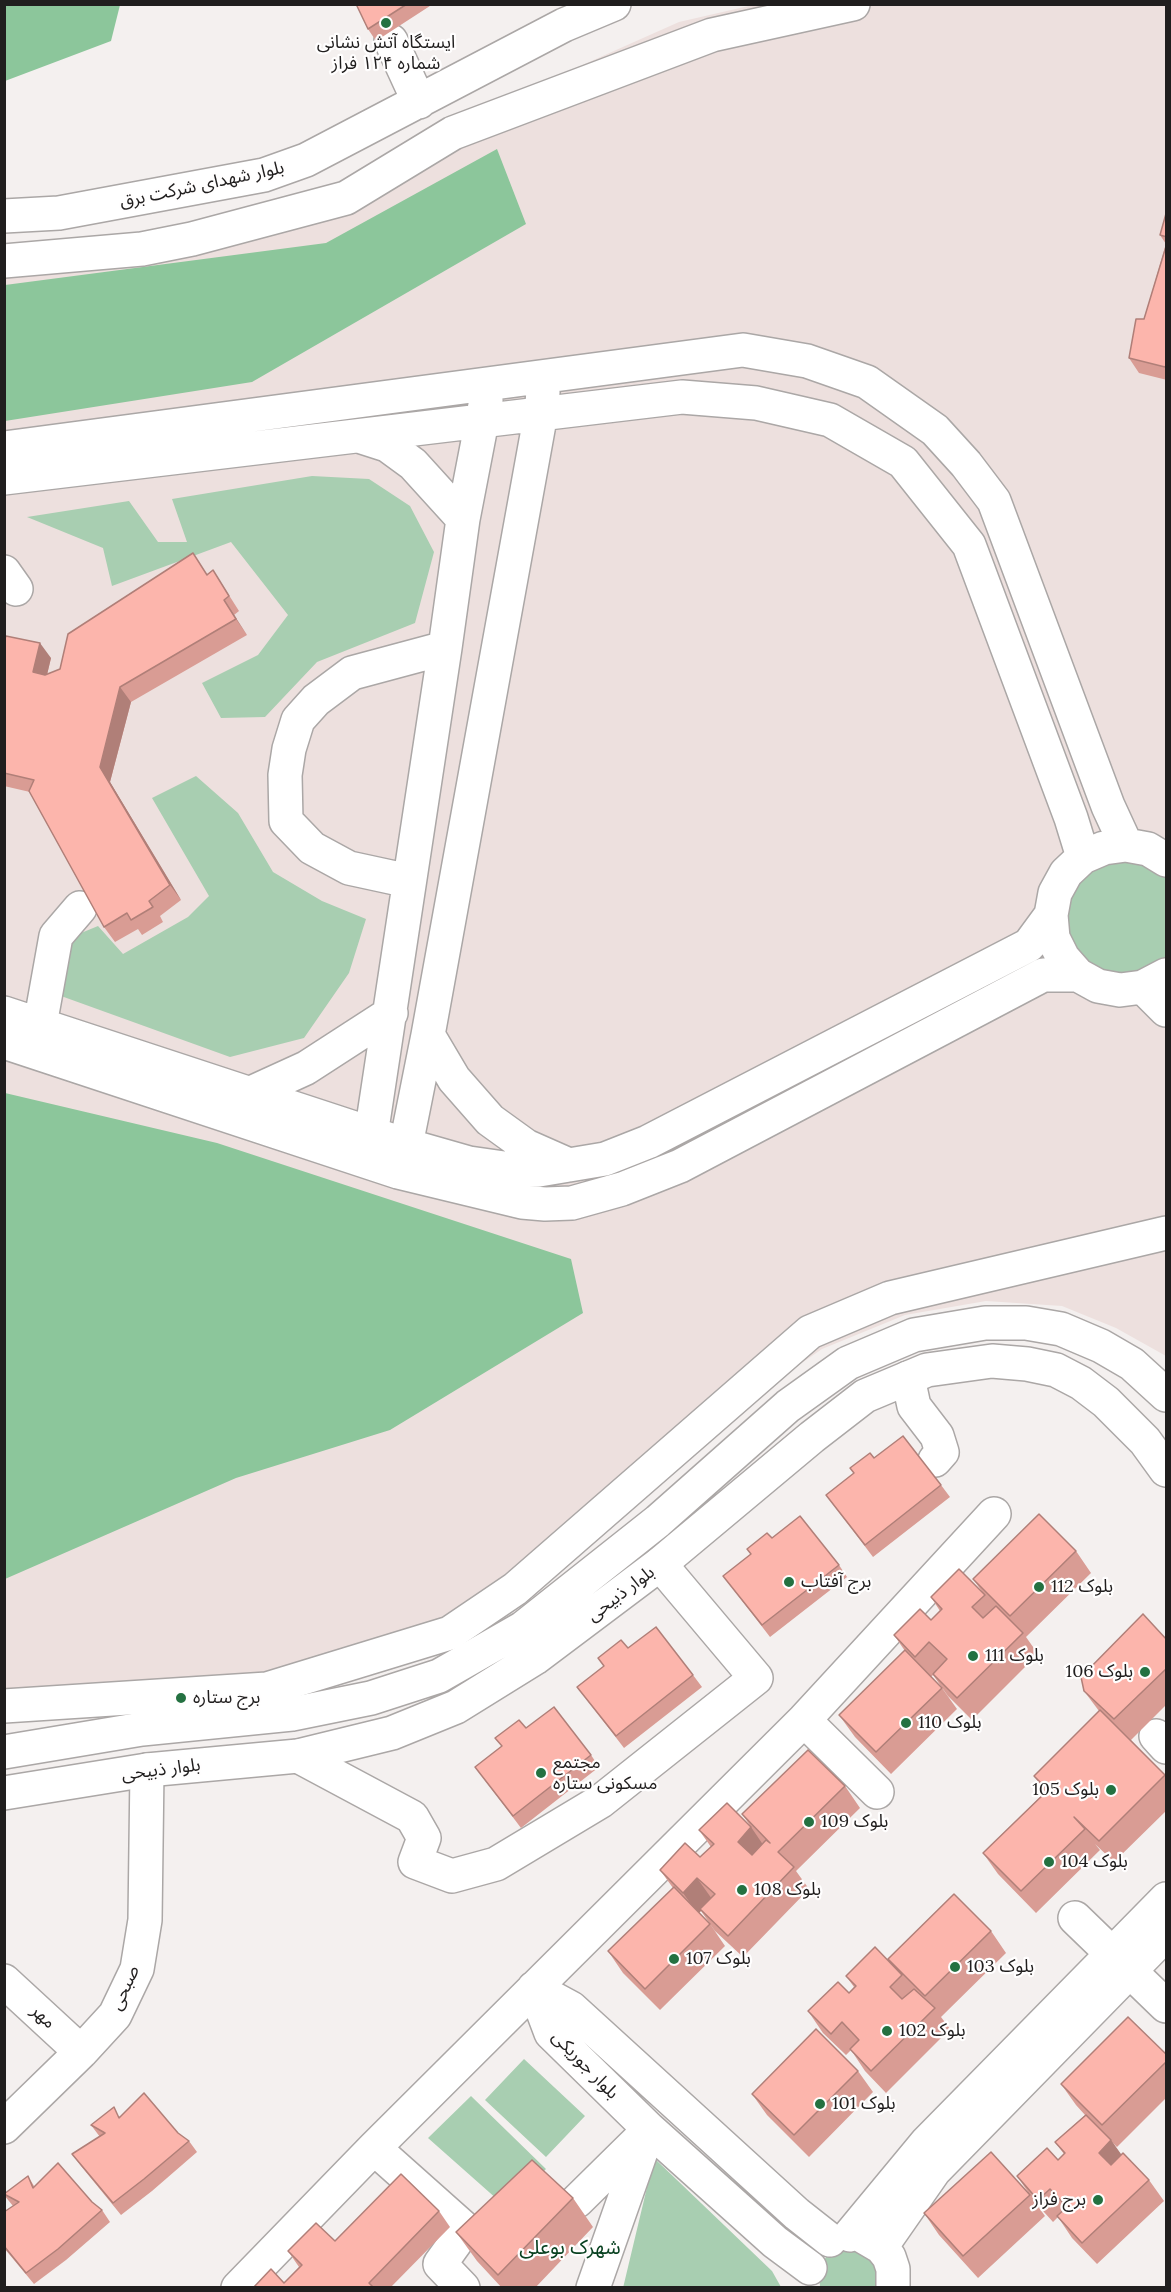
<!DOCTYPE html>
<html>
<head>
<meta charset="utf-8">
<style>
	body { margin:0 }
	#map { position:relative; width:1171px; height:2292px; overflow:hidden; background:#f4f0ef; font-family:Lora,serif }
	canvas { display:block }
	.frame { position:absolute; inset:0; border:6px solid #201e1e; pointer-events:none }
</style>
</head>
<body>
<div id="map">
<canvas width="1171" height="2292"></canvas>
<div class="frame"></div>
</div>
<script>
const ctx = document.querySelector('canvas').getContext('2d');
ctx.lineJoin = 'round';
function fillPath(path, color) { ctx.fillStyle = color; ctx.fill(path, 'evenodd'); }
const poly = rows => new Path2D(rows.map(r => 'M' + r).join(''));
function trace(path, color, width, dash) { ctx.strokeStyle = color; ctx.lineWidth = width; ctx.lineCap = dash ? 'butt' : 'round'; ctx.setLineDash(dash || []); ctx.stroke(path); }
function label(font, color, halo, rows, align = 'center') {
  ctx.font = font + ' Lora,"Noto Sans Arabic",serif'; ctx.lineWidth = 4.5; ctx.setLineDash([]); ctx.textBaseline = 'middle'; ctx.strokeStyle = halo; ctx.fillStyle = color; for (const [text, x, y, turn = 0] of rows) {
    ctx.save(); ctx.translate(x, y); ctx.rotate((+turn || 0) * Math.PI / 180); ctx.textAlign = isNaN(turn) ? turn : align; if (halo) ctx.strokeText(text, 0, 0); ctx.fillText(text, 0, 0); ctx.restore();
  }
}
fillPath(poly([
	[753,5,1166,5,1166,1356,1116,1328,1062,1306,986,1301,905,1315,822,1349,777,1380,458,1638,393,1669,267,1700,5,1719,5,249,86,243,101,236,122,243,352,185,356,171,396,148,679,22]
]), '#ede0de');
fillPath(poly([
	[312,476,369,479,410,506,434,552,415,623,317,662,265,717,221,718,202,683,258,655,288,615,231,542,112,586,103,548,27,517,129,501,158,542,187,542,172,499],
	[196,776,238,813,273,872,322,901,366,919,349,973,304,1038,230,1057,50,992,69,938,98,926,123,954,188,917,209,896,152,798],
	[1127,856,1166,875,1166,956,1153,967,1133,974,1113,974,1094,966,1078,953,1068,935,1065,915,1069,895,1091,866],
	[524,2059,585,2116,546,2157,485,2100],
	[471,2096,546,2169,507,2208,428,2138],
	[654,2158,772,2271,781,2287,623,2288],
	[840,2245,870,2249,883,2287,820,2287,819,2268,830,2251]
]), '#a8ceb1');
fillPath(poly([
	[5,4,120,4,120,5,111,41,5,81],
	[497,149,526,224,252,382,5,421,5,285,326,243],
	[5,1093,217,1143,571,1259,583,1313,390,1430,236,1478,5,1579]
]), '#8cc69b');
const minor = poly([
	[391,41,419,102],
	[4,216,59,213,264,175,306,160,564,25,614,4],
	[4,261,142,249,192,239,346,198,453,133,712,35,853,4],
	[359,436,387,445,413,464,463,519],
	[4,448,743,350,807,361,867,382,935,430,966,464,994,501,1108,806,1126,845],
	[4,478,682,397,756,403,830,420,903,462,969,545,1071,818,1083,857],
	[4,572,16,589],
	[1166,860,1148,849,1126,845,1104,848,1083,857,1066,873,1055,893,1051,915,1053,938,1063,958,1078,975,1098,986,1120,990,1143,987,1166,975],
	[409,881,349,868,312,848,286,821,285,775,289,749,298,720,316,700,352,673,445,648],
	[1143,987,1166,1010],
	[4,1013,406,1145,469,1163,504,1168,539,1170,605,1159,648,1142,1029,945,1051,915],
	[40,1025,56,936,80,908],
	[428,1035,454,1079,490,1120,526,1146,569,1165],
	[4,1042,398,1172,522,1202,545,1204,572,1203,622,1189,680,1166,1043,975,1078,975],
	[249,1094,306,1068,391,1013],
	[368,1155,445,648,463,519,486,400],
	[400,1164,406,1145,428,1035,541,413,543,392],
	[908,1378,914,1406,937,1436,942,1452,935,1460],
	[4,1706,267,1689,450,1633,515,1589,810,1332,890,1298,1166,1233],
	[804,1720,877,1792],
	[1156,1736,1166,1747],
	[298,1756,412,1817,424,1838,415,1862,452,1876,496,1864,601,1801,756,1678,660,1564],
	[1075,1918,1166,2006],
	[4,1981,81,2052],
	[534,1988,551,2033,649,2129,775,2242,810,2268],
	[534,1988,571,2008,797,2214,830,2240],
	[4,2127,81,2052,115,2015,137,1969,145,1920,147,1770],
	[374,2148,465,2229,440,2264,463,2288],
	[577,2201,644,2135],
	[850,2235,927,2142,1166,1899],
	[864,2237,881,2247,889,2257,893,2269,893,2288],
	[881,2247,934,2171,1166,1934],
	[238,2288,374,2148,804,1720,994,1514],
	[593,2288,649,2129]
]);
const major = poly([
	[4,1752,142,1729,292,1714,371,1698,439,1676,523,1628,658,1521,788,1406,848,1363,914,1335,985,1323,1026,1323,1061,1329,1101,1346,1132,1364,1166,1395],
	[4,1793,147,1770,298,1756,392,1733,456,1707,535,1658,660,1564,812,1437,865,1396,927,1370,992,1361,1027,1364,1056,1370,1081,1383,1106,1402,1145,1441,1166,1470]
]);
trace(minor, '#aba7a6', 36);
trace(major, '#aba7a6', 36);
trace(minor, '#fff', 33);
trace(major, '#fff', 33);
fillPath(poly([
	[356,4,433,4,376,41,368,29],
	[1167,210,1167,380,1139,373,1129,358,1144,319,1166,244,1160,235],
	[213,570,239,611,234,615,247,635,131,702,110,782,181,900,160,916,163,922,142,935,138,929,115,942,104,927,30,792,4,786,4,641,51,658,47,675,60,669],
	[874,1458,941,1485,950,1497,873,1557,826,1495],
	[772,1538,839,1565,847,1577,770,1637,723,1576],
	[1076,1551,1091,1573,1026,1637,1038,1654,972,1720,948,1696,933,1675,931,1677,942,1688,957,1709,891,1774,855,1737,839,1715,905,1651,894,1635,931,1620,940,1611,931,1597,983,1593,973,1579],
	[1167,1640,1167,1704,1131,1740,1167,1777,1167,1810,1114,1862,1095,1844,1100,1850,1036,1913,998,1874,983,1853,1045,1792,1034,1776,1099,1711,1084,1691],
	[628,1648,693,1675,702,1687,624,1748,577,1687],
	[526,1728,591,1755,599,1767,521,1828,475,1767],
	[845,1786,860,1808,796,1871,809,1889,743,1957,715,1931,701,1911,699,1913,710,1924,725,1946,660,2010,623,1973,608,1951,673,1888,660,1870,700,1857,711,1847,699,1830,751,1827,742,1814],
	[991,1931,1006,1953,941,2017,950,2029,886,2093,865,2071,851,2050,846,2055,823,2033,808,2011,849,1993,854,1987,846,1976,893,1965,888,1959],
	[1167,2055,1167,2097,1117,2147,1112,2142,1121,2155,1149,2180,1164,2201,1097,2264,1072,2238,1058,2217,1053,2222,1034,2201,1045,2216,978,2278,939,2235,924,2213,1028,2192,1017,2176,1058,2160,1064,2154,1055,2142,1085,2115,1076,2105,1061,2084],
	[858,2071,873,2092,809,2157,767,2115,752,2094],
	[121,2116,178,2133,189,2141,197,2152,152,2191,121,2215,81,2166,72,2154,100,2137,91,2125],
	[28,2176,34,2186,92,2202,102,2210,110,2222,66,2260,34,2284,4,2248,4,2212,13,2206,4,2195],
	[573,2198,593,2227,535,2288,502,2288,477,2261,456,2232],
	[439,2211,450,2227,390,2288,253,2288,284,2283,299,2267,288,2251,335,2241]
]), '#d99c94');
fillPath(poly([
	[224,600,234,615,247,635,236,619],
	[40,643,51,658,44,687,33,672],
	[120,687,131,702,110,782,181,900,170,885,100,767],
	[751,1827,766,1849,753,1863,738,1842],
	[697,1878,712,1899,698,1914,683,1893],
	[1111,2140,1126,2161,1114,2174,1099,2153]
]), '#b07f78');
const building = poly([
	[356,4,407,4,368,29,356,4],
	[1167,210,1167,237,1160,235,1167,210],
	[1167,243,1167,363,1165,367,1129,358,1136,319,1144,319,1167,243],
	[193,553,207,575,213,570,229,596,224,600,236,619,120,687,100,767,170,885,149,901,153,907,131,920,127,913,104,927,29,791,34,780,4,773,4,641,6,636,40,643,33,672,45,675,60,669,68,634,193,553],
	[903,1436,941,1485,865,1545,826,1495,854,1473,850,1468,870,1453,874,1458,903,1436],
	[1039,1514,1076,1551,1010,1616,973,1579,1039,1514],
	[800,1516,839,1565,762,1625,723,1576,751,1554,747,1549,767,1533,772,1538,800,1516],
	[959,1569,985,1595,972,1607,983,1618,996,1606,1023,1633,957,1698,933,1674,947,1659,929,1642,915,1657,894,1635,920,1609,931,1620,942,1609,931,1597,959,1569],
	[1143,1614,1167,1640,1167,1668,1114,1719,1084,1691,1081,1677,1143,1614],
	[656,1627,693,1675,616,1736,577,1687,604,1666,598,1658,621,1640,628,1648,656,1627],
	[905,1650,942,1688,876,1752,839,1715,905,1650],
	[554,1707,591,1755,513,1816,475,1767,502,1746,495,1738,519,1720,526,1728,554,1707],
	[1100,1710,1165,1775,1099,1841,1074,1817,1085,1829,1021,1891,983,1853,1048,1790,1034,1776,1100,1710],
	[808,1750,845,1786,778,1852,794,1867,728,1936,700,1909,715,1894,697,1878,683,1893,660,1870,685,1843,700,1857,714,1844,699,1830,727,1803,751,1827,738,1842,752,1855,766,1840,770,1843,742,1814,808,1750],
	[674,1887,710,1924,645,1989,608,1951,674,1887],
	[954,1894,991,1931,925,1996,888,1959,954,1894],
	[875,1947,902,1975,890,1987,902,1999,914,1989,935,2008,871,2071,850,2049,859,2040,842,2022,831,2034,808,2011,838,1982,849,1993,856,1986,846,1976,875,1947],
	[1128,2017,1167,2055,1167,2061,1102,2125,1061,2084,1128,2017],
	[816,2029,858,2071,794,2135,752,2094,816,2029],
	[144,2093,178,2133,189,2141,144,2179,113,2203,72,2154,105,2133,91,2125,114,2107,119,2118,144,2093],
	[1086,2115,1111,2140,1099,2153,1111,2165,1123,2153,1149,2180,1082,2243,1057,2216,1067,2207,1050,2189,1038,2200,1017,2176,1047,2148,1058,2160,1065,2153,1055,2142,1086,2115],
	[991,2152,1030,2195,963,2256,924,2213,991,2152],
	[532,2160,573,2198,498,2275,456,2232,532,2160],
	[58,2163,92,2202,102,2210,58,2249,26,2273,4,2246,4,2212,19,2202,4,2194,28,2176,33,2188,58,2163],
	[401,2174,439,2211,369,2283,374,2288,253,2288,271,2269,284,2283,302,2265,288,2251,316,2223,335,2241,401,2174]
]);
fillPath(building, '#fcb5ac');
trace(building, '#b07f78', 1.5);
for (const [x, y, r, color] of [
	[386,23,6,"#247141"],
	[789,1582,6,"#247141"],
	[1039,1587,6,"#247141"],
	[973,1656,6,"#247141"],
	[1145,1672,6,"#247141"],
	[181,1698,6,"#247141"],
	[906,1723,6,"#247141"],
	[541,1773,6,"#247141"],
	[1111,1790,6,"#247141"],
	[809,1822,6,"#247141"],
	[1049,1862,6,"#247141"],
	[742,1890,6,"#247141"],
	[674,1959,6,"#247141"],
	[955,1967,6,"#247141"],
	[887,2031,6,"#247141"],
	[820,2104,6,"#247141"],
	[1098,2200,6,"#247141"]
]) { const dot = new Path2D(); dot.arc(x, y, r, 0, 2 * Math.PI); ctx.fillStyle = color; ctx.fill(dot); trace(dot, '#fffefe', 2); }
label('18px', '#201e1e', '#fffefe', [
	["ایستگاه آتش نشانی",386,43,"center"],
	["شماره ۱۲۴ فراز",386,64,"center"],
	["برج آفتاب",801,1582],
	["بلوک 112",1051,1587],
	["بلوک 111",985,1656],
	["بلوک 106",1133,1672,"right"],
	["برج ستاره",193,1698],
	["بلوک 110",918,1723],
	["مجتمع",553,1763],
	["مسکونی ستاره",553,1784],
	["بلوک 105",1099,1790,"right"],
	["بلوک 109",821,1822],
	["بلوک 104",1061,1862],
	["بلوک 108",754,1890],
	["بلوک 107",686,1959],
	["بلوک 103",967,1967],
	["بلوک 102",899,2031],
	["بلوک 101",832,2104],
	["برج فراز",1086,2200,"right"]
], 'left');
label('18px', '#201e1e', '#fffefe', [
	["بلوار شهدای شرکت برق",202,185,-12],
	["بلوار ذبیحی",621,1594,-37],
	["بلوار ذبیحی",161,1770,-7],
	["صبحی",125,1988,-66],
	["مهر",43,2017,43],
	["بلوار جوریکی",585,2065,46]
]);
label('20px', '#084120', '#fffefe', [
	["شهرک بوعلی",570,2248]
]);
</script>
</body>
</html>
